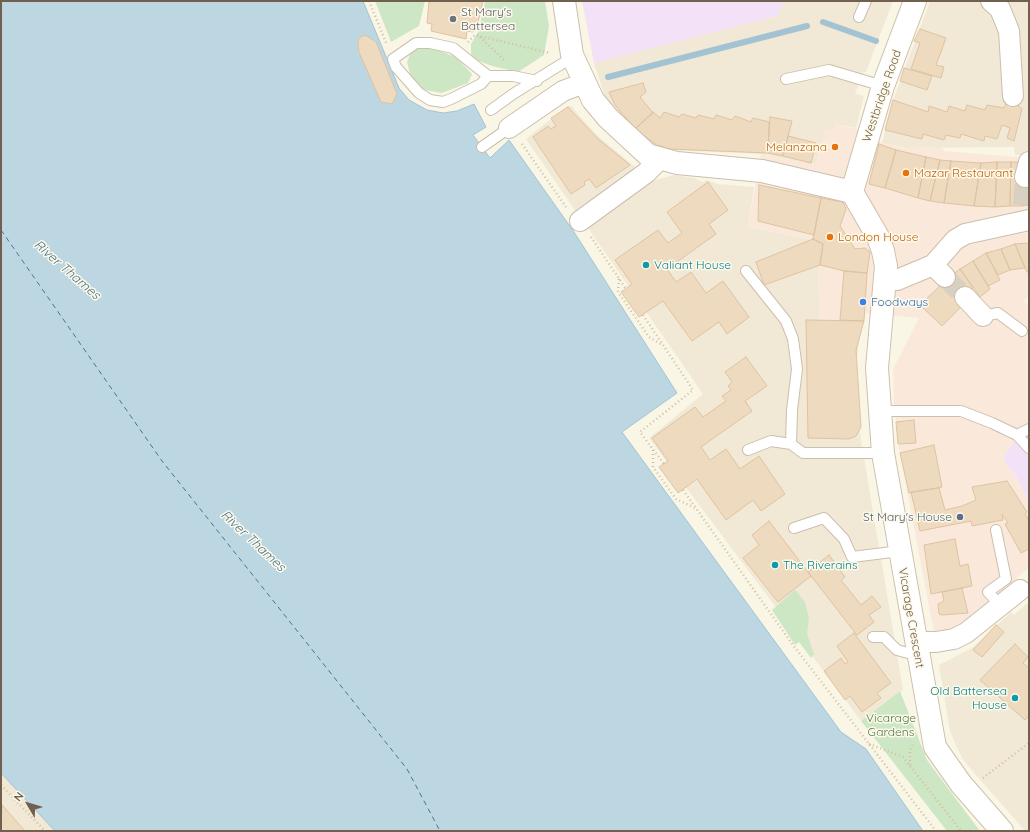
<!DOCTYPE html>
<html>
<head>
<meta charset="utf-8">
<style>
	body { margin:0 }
	#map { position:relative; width:1030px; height:832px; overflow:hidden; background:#faf6e6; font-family:Quicksand,sans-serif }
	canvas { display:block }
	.frame { position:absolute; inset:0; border:2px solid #71604d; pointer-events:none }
	.north { position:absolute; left:8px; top:784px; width:40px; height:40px; -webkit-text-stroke:3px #fdfaeb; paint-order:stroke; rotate:308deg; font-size:11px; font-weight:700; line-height:16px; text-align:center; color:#71604d }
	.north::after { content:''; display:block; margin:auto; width:14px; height:18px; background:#71604d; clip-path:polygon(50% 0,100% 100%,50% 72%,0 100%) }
</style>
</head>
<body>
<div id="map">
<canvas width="1030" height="832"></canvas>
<div class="frame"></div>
<div class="north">N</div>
</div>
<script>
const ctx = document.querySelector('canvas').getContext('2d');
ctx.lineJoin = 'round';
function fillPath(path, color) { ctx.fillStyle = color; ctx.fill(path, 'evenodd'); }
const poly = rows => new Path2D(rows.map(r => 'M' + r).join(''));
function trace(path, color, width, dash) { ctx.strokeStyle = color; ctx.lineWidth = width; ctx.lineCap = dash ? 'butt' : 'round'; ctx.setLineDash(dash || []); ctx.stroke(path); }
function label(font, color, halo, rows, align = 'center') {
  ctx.font = font + ' Quicksand,sans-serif'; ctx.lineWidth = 3; ctx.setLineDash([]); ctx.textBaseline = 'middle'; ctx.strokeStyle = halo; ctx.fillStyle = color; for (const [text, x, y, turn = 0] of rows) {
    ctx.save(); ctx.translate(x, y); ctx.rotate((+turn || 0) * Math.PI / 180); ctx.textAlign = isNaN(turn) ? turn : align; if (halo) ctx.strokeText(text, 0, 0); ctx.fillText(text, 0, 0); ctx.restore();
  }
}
fillPath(poly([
	[785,1,893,1,866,72,863,72,855,94,864,96,856,128,836,124,815,165,761,154,667,150,648,144,612,107,604,94,594,63,777,16],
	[930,1,1029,1,1029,155,1015,155,1014,147,908,148,882,143,894,98],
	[572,106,576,112,599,137,639,170,579,216,526,139,566,107],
	[674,175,695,178,703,182,707,180,717,184,754,187,748,227,809,239,821,244,818,268,820,321,862,323,853,383,862,446,903,690,900,691,861,721,649,438,703,394,586,225,652,181],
	[1029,602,1029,831,1025,831,976,775,964,761,957,748,950,731,939,665,972,648,1011,612,1014,615],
	[1,773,45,819,55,831,1,831]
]), '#f1e9d5');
fillPath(poly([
	[835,124,857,129,882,143,908,148,941,147,944,151,1029,158,1029,243,1015,244,1027,272,1029,272,1029,294,1024,302,1029,306,1029,419,1003,458,1013,471,1029,501,1029,567,972,619,950,631,934,633,899,448,894,405,893,369,919,318,864,313,862,323,820,321,818,268,821,244,809,239,748,227,761,154,815,165,825,129,833,131]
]), '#fae9da');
fillPath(poly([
	[582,1,785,1,777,16,594,63],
	[1029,419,1029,501,1013,471,1011,471,1003,458]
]), '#f3e2f7');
fillPath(poly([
	[375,1,425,1,419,26,391,42],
	[485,1,545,1,549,26,544,55,518,72,492,66,474,59,471,54,471,44,478,32],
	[430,47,456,57,472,74,468,83,442,93,425,90,419,86,411,78,407,62,410,54,418,48],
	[795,590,805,602,809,618,807,634,814,654,811,658,799,642,795,645,772,610],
	[900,691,927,760,980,831,947,831,861,721]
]), '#cde7c5');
const water = poly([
	[1,1,363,1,399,88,409,100,427,110,443,113,457,111,474,104,486,127,473,135,490,158,509,140,574,232,677,393,622,432,841,732,866,749,923,831,55,831,1,773,1,1]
]);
fillPath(water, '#bcd6e2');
trace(water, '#a3c3d3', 1);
trace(poly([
	[823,22,876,41],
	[608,77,807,26]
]), '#a3c3d3', 6);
trace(poly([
	[1,230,162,461,407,769,440,831]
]), '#4c748a', 1, [5, 4]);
const building = poly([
	[429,1,483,1,477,27,475,26,473,32,467,31,466,39,431,31,432,24,427,23,429,1],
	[920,29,946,38,936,65,944,67,941,78,911,69,920,43,914,41,920,29],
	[362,36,367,36,376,42,397,94,392,104,381,102,359,52,358,40,362,36],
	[904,68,932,76,927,90,900,81,904,68],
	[643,83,646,92,640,97,653,113,635,129,615,105,609,92,643,83],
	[893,100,928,112,929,106,947,112,949,106,965,111,967,105,985,110,987,105,1004,108,1007,101,1019,106,1022,109,1014,141,1007,138,1010,128,1002,125,997,139,985,136,984,141,961,134,960,138,946,135,944,140,923,134,922,139,885,130,893,100],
	[568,107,597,138,630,165,596,188,589,179,584,182,585,185,571,194,533,137,548,126,551,129,556,126,551,118,568,107],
	[653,112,660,118,664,112,679,117,682,114,696,118,698,115,714,119,716,115,732,120,735,116,751,122,753,118,769,122,768,153,669,149,658,145,658,146,635,129,653,112],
	[770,117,792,121,783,156,768,153,770,117],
	[788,136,816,143,811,163,783,156,788,136],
	[879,144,896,150,885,188,869,184,879,144],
	[896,150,926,157,918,198,885,188,896,150],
	[926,157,940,160,930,201,918,198,926,157],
	[940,160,951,161,944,203,930,201,940,160],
	[951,161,981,163,974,206,944,203,951,161],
	[997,162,1011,162,1010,206,995,207,997,162],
	[997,162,995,207,974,206,981,163,997,162],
	[1011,162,1024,162,1022,206,1010,206,1011,162],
	[1029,176,1029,205,1022,206,1023,177,1029,176],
	[708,182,728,210,709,224,716,234,667,269,676,282,691,272,706,293,723,281,749,317,727,334,719,322,692,341,663,301,639,317,621,292,632,284,615,260,658,230,668,243,682,233,667,212,708,182],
	[759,185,821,198,814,235,758,221,759,185],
	[821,198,843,202,846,209,840,226,855,249,865,248,870,252,867,273,844,271,820,265,823,244,813,239,821,198],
	[813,239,823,244,820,265,764,285,756,262,813,239],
	[1029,243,1029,272,1027,272,1015,244,1029,243],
	[1015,244,1025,268,1010,270,1001,249,1015,244],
	[1001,249,1010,270,998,275,986,253,1001,249],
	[986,253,1000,280,988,286,973,261,986,253],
	[973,261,990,289,980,297,960,269,973,261],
	[960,269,973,288,964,296,947,279,960,269],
	[844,271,867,273,864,321,840,320,844,271],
	[947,279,966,302,942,326,920,305,947,279],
	[806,320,864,321,856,350,861,427,856,436,849,439,808,438,806,320],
	[746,357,767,386,745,401,752,411,701,447,710,460,726,449,740,469,759,456,785,494,761,511,753,500,726,520,697,479,678,493,659,467,668,461,652,438,695,407,703,417,726,401,722,396,731,390,728,386,732,382,725,372,746,357],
	[914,420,916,443,898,444,896,422,914,420],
	[934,445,942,487,909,493,900,453,934,445],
	[1007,481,1027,512,1025,514,1029,521,1029,549,1021,553,1005,524,1008,523,1002,514,1003,520,972,526,971,521,920,531,911,492,939,488,945,510,962,506,976,500,972,487,1007,481],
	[769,521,811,576,778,602,743,558,759,545,752,535,769,521],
	[955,539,960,566,968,564,972,586,931,594,924,545,955,539],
	[829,555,845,577,841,580,861,605,872,596,881,607,869,615,874,622,857,635,808,572,829,555],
	[962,588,968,613,942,615,939,614,938,604,944,601,942,592,962,588],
	[996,625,1004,632,982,657,973,650,996,625],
	[854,633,891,683,877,693,881,698,862,712,850,696,845,700,824,671,841,658,845,664,848,662,837,646,854,633],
	[1015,644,1028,657,1023,663,1029,668,1029,716,1025,720,980,680,1015,644],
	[2,805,25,831,1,831,2,805]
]);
fillPath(building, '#eedabf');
trace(building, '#dfc3a1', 1);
trace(poly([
	[1023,205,1025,177],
	[945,277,965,297]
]), '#d8d0c0', 20, [20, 10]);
const service = poly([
	[859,17,866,1],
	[488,76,481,84,451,99,443,102,430,100,419,93,396,67,393,59,416,43,430,43,453,48,488,76,513,76,537,81],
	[786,79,829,70,883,86],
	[491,110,513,94,573,57],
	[482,147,509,128],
	[746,271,786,321,793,339,797,369,792,410,791,444,803,453,883,453],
	[983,316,998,313,1022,331],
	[879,411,961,411,992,423,1017,435,1029,448],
	[1017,435,1029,429],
	[748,450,771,441,791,444],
	[794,528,824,518,844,539,852,557,900,551],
	[996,530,1006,579,988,592,1000,605],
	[873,637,884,637,897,650,908,653,918,652]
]);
const minor = poly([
	[991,1,1000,9,1009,31,1013,96],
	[509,128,563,91,584,83],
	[1025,177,1029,162],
	[580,221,646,173,660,159],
	[933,265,945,277],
	[885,279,897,280,933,265,955,240,965,234,1029,220],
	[965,297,983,316],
	[916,642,936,642,954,639,966,633,1020,590]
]);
const tertiary = poly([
	[564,1,572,55,593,100,608,118,648,155,677,163,762,171,852,192]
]);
const secondary = poly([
	[915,1,883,86,852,192,878,237,883,251,886,266,877,368,883,453,935,747,961,784,1002,831]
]);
trace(service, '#cbbfad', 12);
trace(minor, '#cbbfad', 22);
trace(tertiary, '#cbbfad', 24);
trace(secondary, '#cec0ab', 24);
trace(poly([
	[369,1,387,45],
	[480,37,505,61],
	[468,42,475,35,550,53],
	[522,144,566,207],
	[591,237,626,289],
	[619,279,618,292,649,337,662,345],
	[643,315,693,390,640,432,664,464],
	[653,450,653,467,676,499,695,508],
	[683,490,793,645,936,831],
	[869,744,903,757,961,831],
	[910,765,910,750,913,745],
	[983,778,1029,743],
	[1,785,45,831]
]), '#d2bea3', 2.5, [1, 3]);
trace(service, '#fff', 10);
trace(minor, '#fff', 20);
trace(tertiary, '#fff', 22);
trace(secondary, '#fff', 22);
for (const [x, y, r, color] of [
	[453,19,4,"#6b7280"],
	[835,147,4,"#e8710a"],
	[906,173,4,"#e8710a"],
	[830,237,4,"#e8710a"],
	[646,265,4,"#0f9aa8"],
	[863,302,4,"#3f7fe0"],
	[960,517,4,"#5c6f8a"],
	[775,565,4,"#0f9aa8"],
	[1015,698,4,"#0f9aa8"]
]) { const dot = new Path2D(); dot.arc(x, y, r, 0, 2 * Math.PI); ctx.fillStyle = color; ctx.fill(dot); trace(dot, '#fdfaeb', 1.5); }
label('12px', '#5b616d', '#fdfaeb', [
	["St Mary's",461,12],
	["Battersea",461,26]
], 'left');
label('12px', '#71604d', '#fdfaeb', [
	["Westbridge Road",882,96,-71],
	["Vicarage Crescent",911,618,80]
]);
label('12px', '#c56008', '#fdfaeb', [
	["Melanzana",827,147,"right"],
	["Mazar Restaurant",914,173],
	["London House",838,237]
], 'left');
label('12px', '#0d838f', '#fdfaeb', [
	["Valiant House",654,265],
	["The Riverains",783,565],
	["Old Battersea",1007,691,"right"],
	["House",1007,705,"right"]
], 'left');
label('12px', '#366cbe', '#fdfaeb', [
	["Foodways",871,302]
], 'left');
label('12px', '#4e5e75', '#fdfaeb', [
	["St Mary's House",952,517]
], 'right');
label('12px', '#4f7b48', '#fdfaeb', [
	["Vicarage",891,718],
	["Gardens",891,732]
]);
label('italic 13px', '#4c748a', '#fdfaeb', [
	["River Thames",67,270,41],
	["River Thames",253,541,43]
]);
</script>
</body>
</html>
